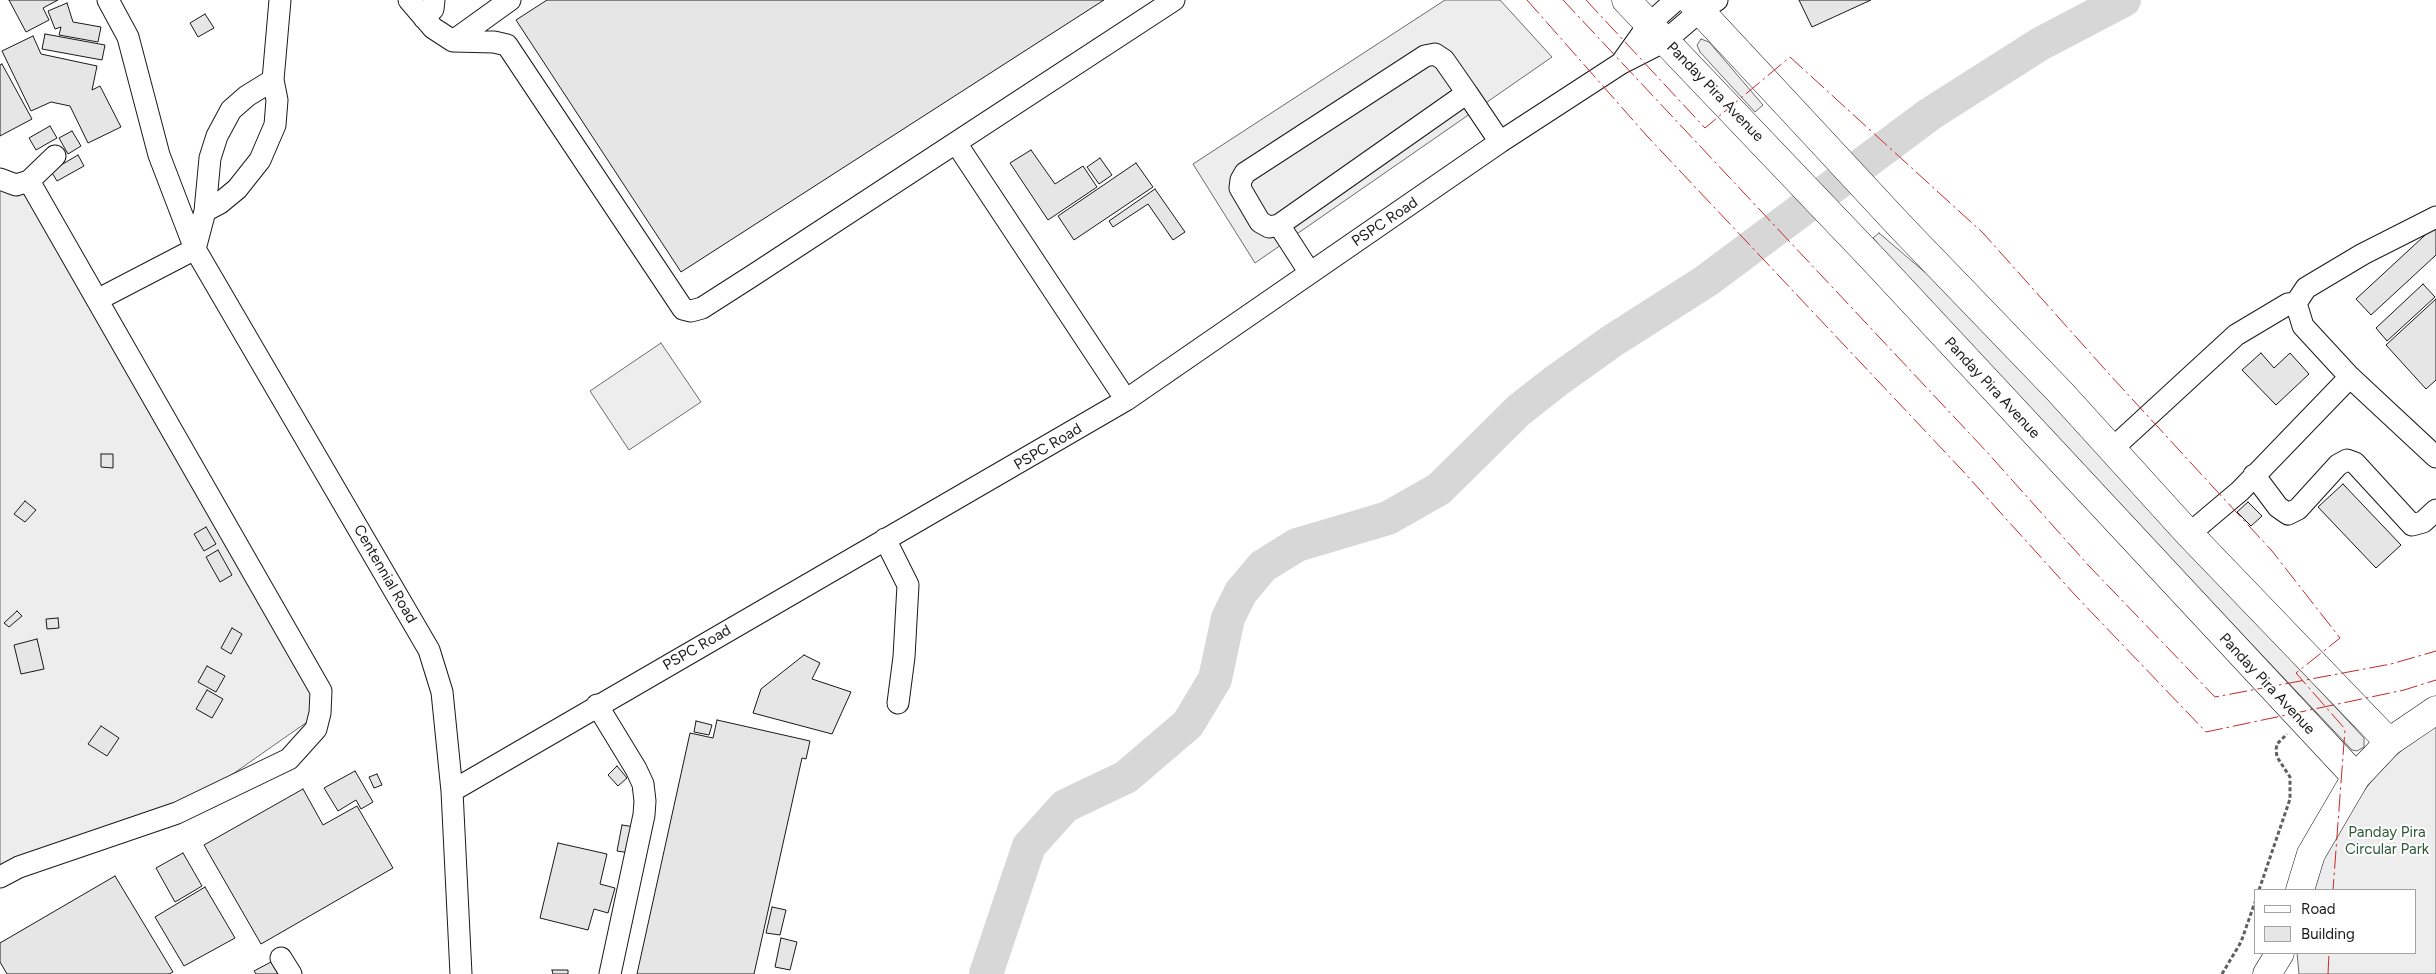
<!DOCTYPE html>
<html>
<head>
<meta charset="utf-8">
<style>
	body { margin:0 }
	#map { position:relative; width:2436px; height:974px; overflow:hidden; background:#fff; font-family:Figtree,sans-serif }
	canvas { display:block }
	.legend { position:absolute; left:2254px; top:889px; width:162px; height:65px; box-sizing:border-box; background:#fff; border:1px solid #a3a3a3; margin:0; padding:6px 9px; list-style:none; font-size:15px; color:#1a1a1a }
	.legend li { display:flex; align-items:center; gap:10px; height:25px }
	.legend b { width:25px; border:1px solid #a3a3a3 }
</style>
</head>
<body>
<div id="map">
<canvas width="2436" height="974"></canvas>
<ul class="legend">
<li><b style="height:6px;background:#fff"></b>Road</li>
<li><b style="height:14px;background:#e6e6e6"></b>Building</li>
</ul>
</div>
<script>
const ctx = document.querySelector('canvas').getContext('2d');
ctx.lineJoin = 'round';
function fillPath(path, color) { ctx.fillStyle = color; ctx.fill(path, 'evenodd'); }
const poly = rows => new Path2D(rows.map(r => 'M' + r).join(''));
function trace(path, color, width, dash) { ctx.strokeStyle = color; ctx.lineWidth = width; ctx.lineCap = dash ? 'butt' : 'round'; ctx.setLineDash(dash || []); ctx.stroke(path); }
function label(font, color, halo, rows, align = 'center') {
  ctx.font = font + ' Figtree,sans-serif'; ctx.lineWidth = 4; ctx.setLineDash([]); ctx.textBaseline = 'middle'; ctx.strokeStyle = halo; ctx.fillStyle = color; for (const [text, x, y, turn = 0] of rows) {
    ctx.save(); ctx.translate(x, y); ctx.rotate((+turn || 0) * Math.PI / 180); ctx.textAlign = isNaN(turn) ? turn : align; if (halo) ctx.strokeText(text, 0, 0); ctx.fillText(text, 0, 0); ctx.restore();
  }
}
const built = poly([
	[1445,0,1500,0,1552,57,1255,263,1193,164,1445,0],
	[1701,39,1709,42,1763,105,1755,112,1700,52,1697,45,1701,39],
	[29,181,272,607,320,713,177,813,0,881,0,187,29,181],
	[1879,233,1955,298,2364,738,2364,747,2357,751,2352,750,1941,316,1873,238,1879,233],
	[661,343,701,402,629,450,590,391,661,343],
	[2436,724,2436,974,2299,974,2297,953,2415,953,2415,890,2311,890,2332,834,2381,768,2429,727,2436,724]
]);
fillPath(built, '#ededed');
trace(built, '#6a6a6a', 1);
trace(poly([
	[986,974,1029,846,1065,806,1126,777,1188,724,1215,679,1228,618,1241,592,1263,566,1297,545,1388,518,1439,489,1519,410,1556,381,1612,341,1706,281,1930,114,2040,44,2124,0]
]), '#d7d7d7', 34);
const building = poly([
	[9,0,58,0,43,8,49,20,26,32,9,0],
	[547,0,1104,0,681,272,516,20,547,0],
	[1799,0,1871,0,1812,27,1799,0],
	[67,3,73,22,101,27,98,42,59,35,61,27,55,29,48,11,67,3],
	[205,14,214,28,198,37,190,23,205,14],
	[45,34,105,45,102,60,42,49,45,34],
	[33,36,41,54,97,66,92,90,100,86,121,127,88,143,70,106,51,102,31,111,2,51,33,36],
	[2,64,32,119,0,136,0,65,2,64],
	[50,126,57,138,36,150,29,138,50,126],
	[72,131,81,146,68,154,59,138,72,131],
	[1031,150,1055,184,1083,166,1097,187,1048,220,1010,163,1031,150],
	[78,155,84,166,57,181,51,171,78,155],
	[1100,158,1112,175,1099,184,1087,167,1100,158],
	[1136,163,1153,187,1074,240,1058,216,1136,163],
	[1155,189,1185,232,1173,240,1148,204,1113,227,1109,221,1155,189],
	[2436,225,2436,255,2371,315,2356,299,2436,225],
	[2423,284,2435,297,2387,341,2376,328,2423,284],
	[2436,299,2436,380,2426,389,2386,345,2436,299],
	[2261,353,2274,368,2290,353,2309,374,2276,405,2242,370,2261,353],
	[101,454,113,454,113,468,101,467,101,454],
	[2343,484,2401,545,2376,568,2318,507,2343,484],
	[25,501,36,510,25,522,14,514,25,501],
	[2248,502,2262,516,2251,526,2237,512,2248,502],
	[206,527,216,544,204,551,194,534,206,527],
	[218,550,232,575,220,582,206,557,218,550],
	[17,611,22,616,9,627,4,623,17,611],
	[58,618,59,628,47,629,46,619,58,618],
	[232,628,242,634,231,654,221,648,232,628],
	[37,639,44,669,21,674,14,645,37,639],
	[804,655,820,663,812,679,851,692,832,734,753,713,761,689,804,655],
	[207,666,225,676,216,692,198,682,207,666],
	[207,690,223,699,212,718,196,709,207,690],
	[717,720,810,741,806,759,802,758,754,974,637,974,690,733,713,738,717,720],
	[696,721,712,725,709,735,694,732,696,721],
	[101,726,119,738,107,756,88,744,101,726],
	[617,766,627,778,618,786,608,775,617,766],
	[355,771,373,802,361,809,356,800,338,811,324,788,355,771],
	[377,774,382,785,374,788,369,777,377,774],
	[303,789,323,825,357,806,393,868,261,944,204,845,303,789],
	[622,825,635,827,630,853,617,851,622,825],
	[558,843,607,854,600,884,615,888,608,913,594,909,588,930,540,918,558,843],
	[183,853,202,886,175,902,156,868,183,853],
	[115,876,173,972,169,974,7,974,0,962,0,943,115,876],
	[205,887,235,938,184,966,155,917,205,887],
	[772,907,786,910,780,935,766,933,772,907],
	[781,938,797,942,790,970,775,967,781,938],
	[271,962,278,974,256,974,254,971,271,962],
	[552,970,568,970,568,974,553,974,552,970]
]);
fillPath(building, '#e6e6e6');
trace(building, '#1a1a1a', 1);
const minor = poly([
	[409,0,433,28,453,41,494,42,507,45,683,309,691,311,702,308,752,276,1174,0],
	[424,18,433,9,434,0],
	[453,41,510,0],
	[1622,62,1649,24,1676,0],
	[273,80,247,96,231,110,217,136,210,158,205,211,195,249,429,650,442,692,452,791,461,974],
	[956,143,1126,400],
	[0,179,16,185,29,181],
	[205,211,220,203,237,189,260,160,275,125,277,100,273,80,280,0],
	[2436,217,2363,254,2306,288,2296,303,2303,326,2350,377,2436,457],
	[1279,225,1269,227,1260,222,1240,188,1241,180,1245,173,1425,56,1435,54,1444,60,1467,93],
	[1310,273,1279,225,1467,93,1500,142],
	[97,300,195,249,159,155,128,37,108,0],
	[2112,449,2236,335,2288,304,2296,303],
	[2254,475,2278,507,2288,514,2298,509,2338,465,2347,460,2355,463,2412,525,2423,522,2436,510],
	[2189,534,2240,491,2350,377],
	[885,539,908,585,904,657,898,703],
	[597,705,636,769,643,784,645,801,644,815,610,974],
	[452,791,1126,400,1500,142,1620,64,1665,41,1700,11,1717,0],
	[0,877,19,867,177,813,289,759,316,729,320,713,321,691,29,181,55,156],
	[281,958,291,974]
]);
const major = poly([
	[1626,0,1874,260,2356,777],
	[1690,0,1901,227,2060,392,2189,534,2389,742],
	[2300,890,2311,854,2356,777,2389,742,2436,710],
	[2267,974,2280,953]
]);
trace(minor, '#1a1a1a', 23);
trace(major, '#1a1a1a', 29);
trace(poly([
	[2259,890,2290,799,2290,777,2277,757,2276,750,2277,744,2287,734],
	[2222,974,2241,942,2255,902]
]), '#5f5f5f', 3, [4, 2.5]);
trace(minor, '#fff', 21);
trace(major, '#fff', 28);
trace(poly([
	[1527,0,1647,136,1961,469,2075,595,2206,732,2404,690,2436,680],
	[1563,0,1986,451,2089,566,2215,697,2391,664,2436,651],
	[1586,0,1705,128,1790,57,1983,233,2110,375,2272,551,2340,638,2296,673,2345,729,2333,890],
	[2328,974,2329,953]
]), '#c62828', 1, [18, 4, 2.5, 4]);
label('15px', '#1a1a1a', '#fff', [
	["Panday Pira Avenue",1715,92,46],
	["PSPC Road",1385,222,-34],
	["Panday Pira Avenue",1992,388,47],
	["PSPC Road",1048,447,-31],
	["Centennial Road",385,574,60],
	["PSPC Road",697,648,-30],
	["Panday Pira Avenue",2267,684,47]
]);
label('15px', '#2b5a34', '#fff', [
	["Panday Pira",2387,833],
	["Circular Park",2387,850]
]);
</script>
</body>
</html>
